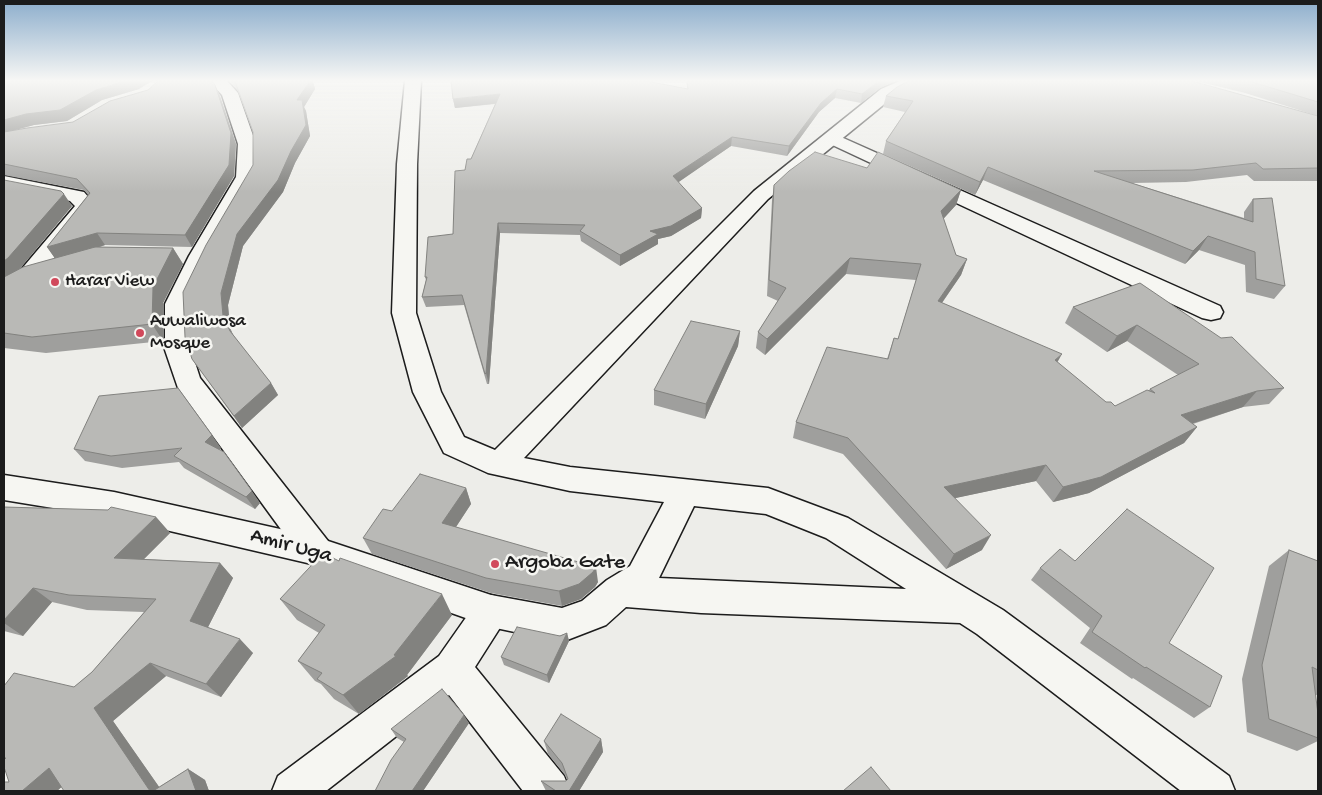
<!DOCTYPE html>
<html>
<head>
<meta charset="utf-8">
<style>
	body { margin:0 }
	#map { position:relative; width:1322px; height:795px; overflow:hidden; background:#edede9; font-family:"Gochi Hand",sans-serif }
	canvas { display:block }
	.frame { position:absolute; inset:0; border:5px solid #1c1c1c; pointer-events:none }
</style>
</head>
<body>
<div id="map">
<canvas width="1322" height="795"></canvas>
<div class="frame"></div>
</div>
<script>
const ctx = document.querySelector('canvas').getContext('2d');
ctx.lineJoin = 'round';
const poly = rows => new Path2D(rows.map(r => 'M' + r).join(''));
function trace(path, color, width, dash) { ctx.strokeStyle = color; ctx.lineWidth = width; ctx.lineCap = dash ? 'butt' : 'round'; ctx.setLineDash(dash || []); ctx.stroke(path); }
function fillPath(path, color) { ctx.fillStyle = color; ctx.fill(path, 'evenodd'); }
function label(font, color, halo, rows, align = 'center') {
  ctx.font = font + ' "Gochi Hand",sans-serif'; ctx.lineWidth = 5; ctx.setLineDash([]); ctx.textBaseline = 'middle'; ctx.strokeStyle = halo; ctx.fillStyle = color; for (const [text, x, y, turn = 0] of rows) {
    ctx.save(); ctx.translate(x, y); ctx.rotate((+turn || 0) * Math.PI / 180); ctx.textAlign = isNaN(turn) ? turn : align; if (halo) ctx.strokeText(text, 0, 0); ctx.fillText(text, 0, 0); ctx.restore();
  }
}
const minor = poly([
	[209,81,227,81,238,93,256,144,256,177,211,256,189,304,191,350,200,378,328,541,332,551,328,561,316,565,304,561,178,388,165,350,165,304,189,256,236,177,238,144,222,95,209,81],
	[832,133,1220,306,1223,312,1220,318,1211,320,1202,318,826,142,823,138,826,134,832,133],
	[4,176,84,192,96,206,35,282,12,294,4,296,4,280,19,272,75,206,70,201,4,188,4,176],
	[491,595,503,599,509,611,503,623,475,667,564,776,570,791,523,791,449,695,326,791,272,791,278,776,439,656,479,599,491,595],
	[4,759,19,764,32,791,4,791,4,759]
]);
const tertiary = poly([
	[405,81,421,81,417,164,416,313,441,392,464,437,495,450,754,191,881,89,900,81,921,81,919,84,893,97,768,199,524,458,570,467,768,488,848,518,1003,610,1229,776,1235,791,1181,791,977,634,960,623,701,613,626,607,606,625,562,642,491,627,316,565,114,518,4,500,4,475,114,492,316,537,491,595,562,608,582,601,607,580,630,566,664,502,570,491,488,473,444,453,413,392,392,313,397,164,405,81],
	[694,506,766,514,826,538,906,589,659,578,694,506]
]);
trace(minor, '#1c1c1c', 3);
trace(tertiary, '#1c1c1c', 3);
fillPath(minor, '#f6f6f2');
fillPath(tertiary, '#f6f6f2');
fillPath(poly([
	[4,81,139,89,102,100,67,121,34,125,8,132,73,122,215,85,220,96,236,144,234,176,192,247,105,245,100,247,173,248,183,264,163,303,163,341,46,353,4,348,4,180,72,206,19,269,55,258,47,247,88,195,84,190,4,175],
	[230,81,313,81,315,89,304,107,306,111,310,136,295,163,283,192,243,246,228,305,230,328,233,335,271,383,278,395,242,428,192,359,253,165,253,132,238,91],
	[687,81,895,81,880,88,861,103,835,98,819,112,787,156,731,146,678,182,702,208,701,218,671,236,658,239,658,244,620,266,581,241,580,235,500,233,489,384,487,384,464,305,426,307,422,297,426,280,425,277,453,234,465,170,471,159,495,104,455,108,453,99,687,89],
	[1196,81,1318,81,1318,116,1245,93],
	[886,96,1318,116,1318,181,1254,181,1247,175,1186,182,1132,183,1244,218,1244,212,1253,199,1285,286,1274,299,1246,292,1245,265,1199,250,1185,264,983,180,975,195,883,154,886,141,905,112,883,107],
	[867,168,961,190,956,205,943,219,956,255,967,259,961,275,942,303,1057,362,1106,402,1115,406,1148,391,1150,389,1178,375,1127,341,1107,352,1065,323,1073,307,1140,283,1284,388,1269,404,1243,407,1193,424,1197,427,1184,443,1089,493,1053,502,1036,481,955,498,982,550,946,569,843,454,793,438,796,422,887,359,894,338,898,339,916,280,846,274,765,355,756,348,758,332,778,301,767,296,772,200,774,185],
	[740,331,738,346,705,419,654,405,654,390],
	[221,448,219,449,260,503,255,509,184,468,179,462,122,468,85,461,74,449],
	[466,488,471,504,456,527,598,582,595,587,581,599,562,606,491,593,372,554,363,538,392,511],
	[4,507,156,517,170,533,144,559,220,563,233,578,208,627,253,653,221,697,166,676,113,721,159,787,188,769,205,780,209,791,61,787,57,791,22,791,9,782,5,759,4,759,4,686,74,687,92,672,144,612,87,610,52,602,23,636,4,631],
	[1289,550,1318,561,1318,696,1315,694,1318,714,1318,741,1297,751,1247,732,1242,679,1269,566],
	[339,561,452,615,407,675,408,676,359,714,334,699,321,684,315,681,298,661,319,633,297,620,280,599],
	[1040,568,1169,643,1210,707,1194,718,1133,678,1132,679,1080,643,1090,628,1031,580],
	[567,633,569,641,549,683,504,665,501,657],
	[469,723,423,791,375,791,404,742,397,738,391,729],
	[601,739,603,752,579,791,546,791,541,781,566,781,567,780,565,775,548,754,544,741]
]), '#9f9f9d');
fillPath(poly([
	[125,81,152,81,139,89,102,100,67,121,34,125,4,133,4,120,26,114,96,90],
	[310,81,313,81,315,89,304,107,306,111,310,136,295,163,283,192,243,246,228,305,230,328,237,343,223,316,221,293,237,234,297,100],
	[879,81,895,81,880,88,861,103,862,94],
	[215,85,220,96,236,144,234,176,192,247,185,235],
	[837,89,835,98,819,112,787,156,789,146,821,103],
	[500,94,501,103,455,108,453,99],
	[732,137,731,146,673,186,673,176],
	[988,167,983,180,975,195,980,182],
	[961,190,956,205,936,227,941,211],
	[64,194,72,206,18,271,4,278,4,261],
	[702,208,701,218,671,236,658,239,658,244,620,266,620,255,650,231],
	[498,223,500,233,489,384,486,373],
	[97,233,105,245,56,260,47,247],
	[1208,236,1199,250,1185,264,1193,251],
	[173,248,183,264,163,303,163,341,152,324,153,287],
	[850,258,846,274,765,355,767,339],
	[967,259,961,275,932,317,938,301],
	[1137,325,1127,341,1107,352,1117,336],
	[740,331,738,346,705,419,706,404],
	[1062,354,1053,370,1055,360],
	[271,383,278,395,242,428,234,416],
	[1257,391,1243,407,1169,431,1181,415],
	[1197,427,1184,443,1089,493,1053,502,1063,487],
	[212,435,221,448,214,454,205,442],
	[1046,465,1036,481,937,502,944,487],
	[466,488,471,504,448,539,442,523],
	[252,491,260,503,255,509,246,497],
	[156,517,170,533,130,573,114,558],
	[991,535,982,550,946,569,954,554],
	[220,563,233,578,204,635,190,621],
	[596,567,598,582,595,587,581,599,562,606,559,591],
	[33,588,52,602,23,636,4,623,4,620],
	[442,594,452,615,407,675,408,676,359,714,343,695,394,655],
	[567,633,569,641,549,683,547,675],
	[240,639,253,653,221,697,206,684],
	[150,663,166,676,113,721,162,791,150,791,94,708],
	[464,715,469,723,423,791,412,791],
	[601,739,603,752,579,791,569,791],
	[49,768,71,779,57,791,22,791],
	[188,769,205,780,209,791,196,791]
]), '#82827f');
const building = poly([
	[4,81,125,81,96,90,60,110,26,114,4,120,4,81],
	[158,81,212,81,215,85,231,133,229,165,185,235,97,233,47,247,90,193,77,179,4,164,4,132,27,128,73,122,110,101,148,90,158,81],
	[235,81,310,81,297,100,302,100,306,125,291,151,278,180,237,234,221,293,223,316,230,331,271,383,234,416,192,359,185,337,183,292,206,245,253,165,253,132,235,81],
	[451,81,646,81,688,89,687,81,879,81,862,94,837,89,821,103,789,146,732,137,673,176,702,208,671,226,650,231,658,234,620,255,580,231,585,225,498,223,486,373,485,374,462,295,422,297,427,277,425,277,428,237,453,234,455,171,465,170,467,159,471,159,500,94,453,99,451,81],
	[909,81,1192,81,1318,116,1318,168,1263,169,1256,163,1193,170,1094,171,1253,222,1253,199,1272,198,1285,286,1256,279,1255,252,1208,236,1193,251,988,167,980,182,886,141,913,101,886,96,897,87,909,81],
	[1251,81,1318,81,1318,102,1252,82,1251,81],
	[815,152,867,168,878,152,961,190,941,211,956,255,967,259,938,301,1062,354,1055,360,1106,402,1111,402,1115,406,1147,390,1155,393,1150,389,1199,364,1137,325,1117,336,1073,307,1140,283,1221,338,1232,337,1284,388,1257,391,1181,415,1197,427,1101,477,1063,487,1046,465,944,487,991,535,954,554,848,438,796,422,827,347,888,359,894,338,898,339,921,264,850,258,767,339,758,332,786,288,769,280,774,185,789,171,815,152],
	[4,180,61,191,64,194,8,258,4,261,4,180],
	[95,247,173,248,153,287,152,324,32,337,4,333,4,277,23,267,95,247],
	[691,321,740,331,706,404,654,390,691,321],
	[178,388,212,435,205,442,224,452,252,491,246,497,174,456,182,448,111,456,74,449,99,396,178,388],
	[420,474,466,488,442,523,596,567,593,572,579,584,559,591,486,578,363,538,383,509,392,511,420,474],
	[4,507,108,510,111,507,156,517,114,558,220,563,190,621,240,639,206,684,150,663,94,708,150,791,64,791,49,768,22,791,4,791,4,782,9,782,4,767,4,760,6,758,4,758,4,686,14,673,74,687,92,672,156,599,69,595,33,588,4,620,4,507],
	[1127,509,1214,568,1169,643,1222,676,1210,707,1146,667,1145,668,1092,632,1102,616,1040,568,1060,549,1075,561,1127,509],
	[1289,550,1318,561,1318,670,1312,667,1318,714,1318,738,1269,719,1262,665,1289,550],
	[323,553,339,561,340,558,442,594,394,655,396,656,343,695,317,679,322,673,298,661,325,625,280,599,323,553],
	[517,627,560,636,567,633,547,675,501,657,517,627],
	[442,689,464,715,412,791,375,791,391,760,406,739,391,729,442,689],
	[561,714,601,739,569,791,556,791,541,781,566,781,568,779,562,763,544,741,561,714],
	[871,767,891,791,843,791,871,767],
	[188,769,196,791,153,791,188,769]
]);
fillPath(building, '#b9b9b6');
trace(building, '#82827f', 1);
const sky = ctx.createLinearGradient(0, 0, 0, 192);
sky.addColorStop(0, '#8daecc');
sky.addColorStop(0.42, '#f7f7f5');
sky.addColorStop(1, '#f7f7f500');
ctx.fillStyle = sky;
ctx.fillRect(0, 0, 1322, 192);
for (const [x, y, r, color] of [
	[55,282,5,"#d1495b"],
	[140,333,5,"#d1495b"],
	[495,564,5,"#d1495b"]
]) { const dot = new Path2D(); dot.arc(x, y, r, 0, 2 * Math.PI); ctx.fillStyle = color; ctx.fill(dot); trace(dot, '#f6f6f2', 2); }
label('19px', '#1c1c1c', '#f6f6f2', [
	["Harar View",65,282],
	["Auwaliwosa",150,322],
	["Mosque",150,344]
], 'left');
label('22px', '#1c1c1c', '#f6f6f2', [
	["Amir Uga",291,547,15]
]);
label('22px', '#1c1c1c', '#f6f6f2', [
	["Argoba Gate",505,564]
], 'left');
</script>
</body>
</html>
